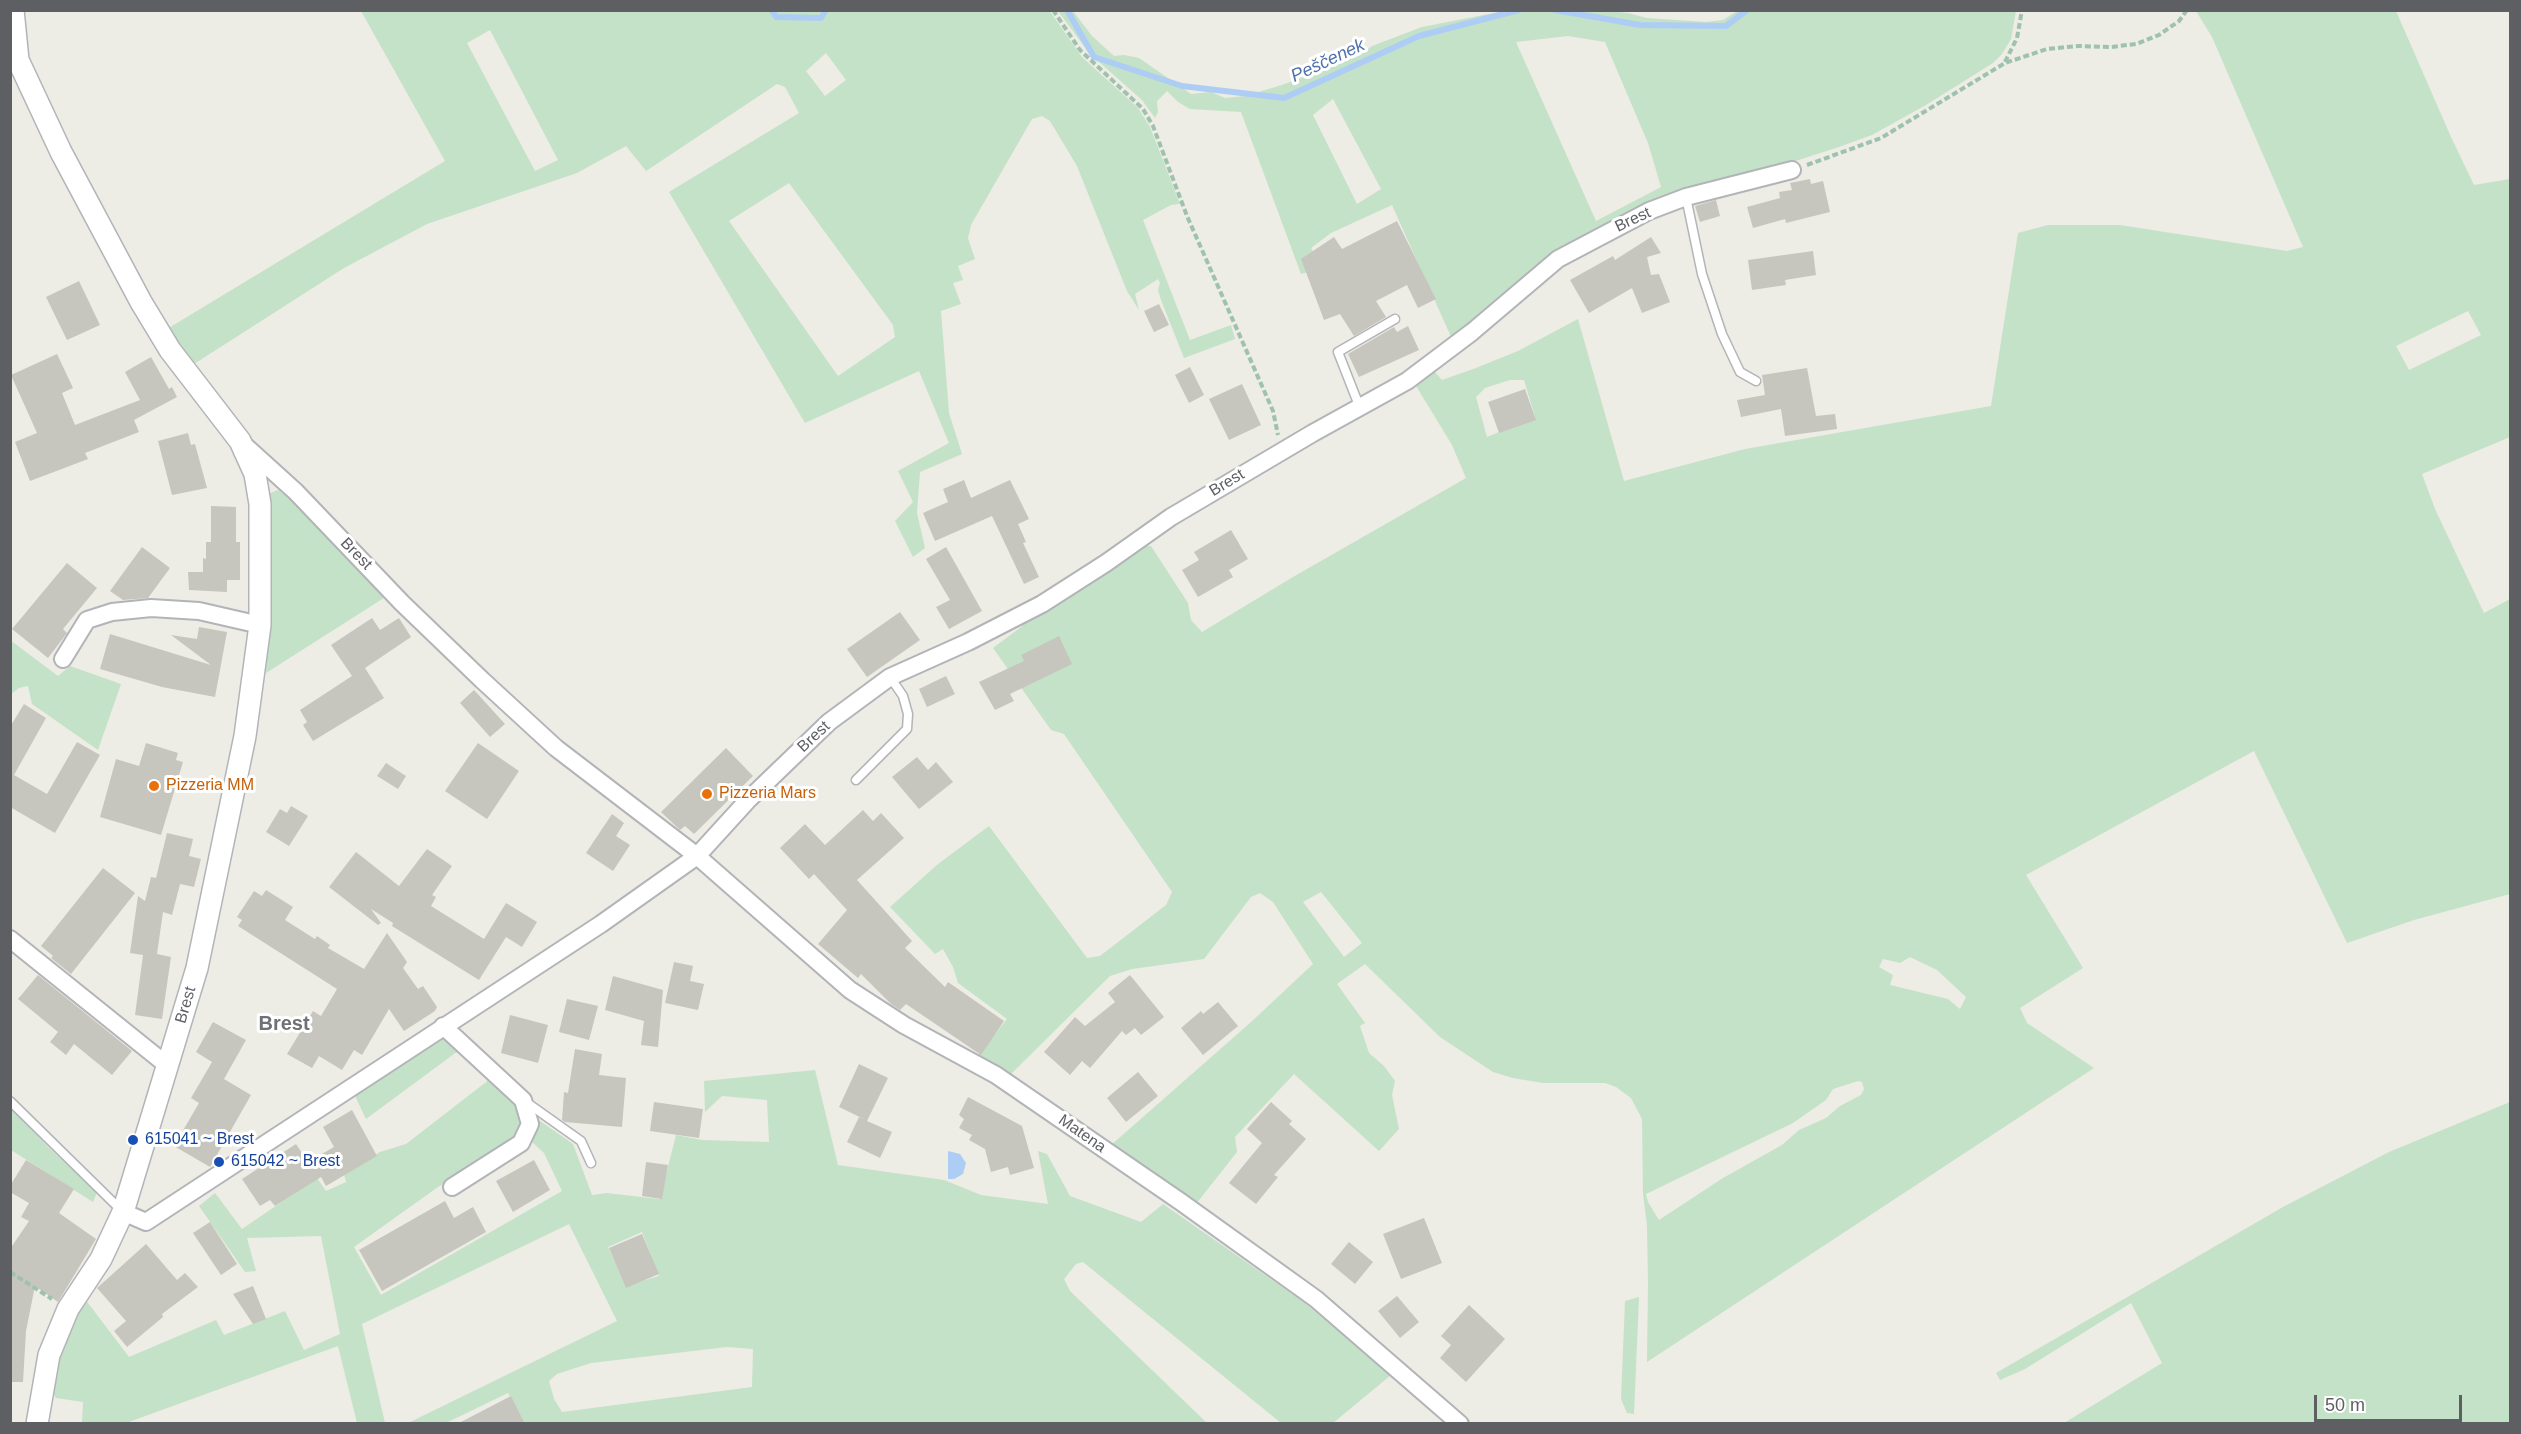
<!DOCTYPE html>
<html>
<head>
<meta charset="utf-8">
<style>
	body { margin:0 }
	#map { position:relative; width:2521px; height:1434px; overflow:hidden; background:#edece5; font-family:Arial,sans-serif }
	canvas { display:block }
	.frame { position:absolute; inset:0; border:12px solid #5d5f63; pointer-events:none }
	.scale { position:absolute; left:2314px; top:1395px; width:148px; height:27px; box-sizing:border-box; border:3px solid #5d5f63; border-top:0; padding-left:8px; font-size:18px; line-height:21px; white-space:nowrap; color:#5d5f63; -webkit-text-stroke:4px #fff; paint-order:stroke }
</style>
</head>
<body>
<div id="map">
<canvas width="2521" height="1434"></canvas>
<div class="frame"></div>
<div class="scale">50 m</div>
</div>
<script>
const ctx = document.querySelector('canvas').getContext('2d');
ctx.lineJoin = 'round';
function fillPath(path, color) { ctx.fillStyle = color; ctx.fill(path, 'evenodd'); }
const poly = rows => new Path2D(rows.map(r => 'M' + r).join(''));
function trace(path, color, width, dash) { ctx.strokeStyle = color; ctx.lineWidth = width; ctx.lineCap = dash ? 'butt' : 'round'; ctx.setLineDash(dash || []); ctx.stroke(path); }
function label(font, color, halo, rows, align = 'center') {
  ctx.font = font + ' Arial,sans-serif'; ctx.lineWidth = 6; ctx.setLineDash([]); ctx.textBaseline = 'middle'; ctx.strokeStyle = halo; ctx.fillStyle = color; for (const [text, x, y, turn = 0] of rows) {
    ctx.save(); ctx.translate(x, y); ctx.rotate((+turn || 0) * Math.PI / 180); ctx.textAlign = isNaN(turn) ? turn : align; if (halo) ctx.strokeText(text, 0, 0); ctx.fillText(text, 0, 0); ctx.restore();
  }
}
fillPath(poly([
	[1049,10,1082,57,1138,108,1150,127,1180,204,1171,205,1143,220,1190,340,1231,325,1235,339,1184,358,1161,300,1158,290,1160,283,1158,279,1135,294,1139,310,1127,291,1077,166,1050,121,1042,116,1032,119,971,225,968,238,975,259,958,266,963,280,953,283,961,304,941,311,949,413,962,454,920,472,917,513,925,548,913,557,895,521,913,502,898,471,949,443,919,371,805,423,669,192,799,113,785,87,777,84,646,171,626,146,577,173,427,224,344,268,194,364,167,329,445,161,361,11],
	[490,30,558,160,535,171,467,43],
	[826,53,846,80,825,96,806,71],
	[789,183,893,325,895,337,838,376,729,221],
	[1598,10,1628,13,1647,18,1706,22,1723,20,1739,10,2016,11,2011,39,2002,54,1993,63,1926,105,1872,135,1839,147,1786,164,1698,185,1616,219,1575,241,1452,339,1392,205,1331,233,1311,248,1325,271,1312,271,1301,274,1241,112,1190,109,1178,102,1167,91,1157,101,1158,112,1155,118,1142,100,1089,53,1058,11,1073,11,1092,36,1114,56,1124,55,1139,58,1191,94,1211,92,1225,98,1245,96,1282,85,1359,56,1372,46,1422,27,1504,11],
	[1568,36,1605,42,1648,143,1661,187,1596,221,1516,42],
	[1333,99,1381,189,1357,204,1313,115],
	[2196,11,2396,11,2451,137,2474,185,2510,179,2510,437,2422,474,2435,509,2484,613,2510,599,2510,894,2414,920,2347,943,2254,751,2026,875,2083,968,2020,1008,2027,1023,2094,1068,1647,1362,1648,1284,1647,1226,1643,1194,1642,1119,1631,1098,1616,1087,1605,1083,1543,1083,1513,1078,1493,1072,1440,1037,1365,964,1337,984,1365,1023,1360,1026,1369,1053,1384,1066,1395,1081,1392,1095,1399,1129,1379,1151,1294,1074,1235,1137,1237,1152,1196,1204,1110,1146,1250,1023,1313,964,1273,902,1260,893,1251,897,1204,959,1132,969,1110,976,1008,1077,977,1057,1007,1019,958,983,953,967,943,949,935,954,890,907,938,864,989,826,1087,958,1100,956,1166,905,1172,892,1064,734,1051,730,993,648,1021,627,1028,617,1142,546,1151,546,1188,603,1191,620,1202,632,1293,577,1466,478,1452,445,1413,381,1433,370,1442,380,1476,368,1518,351,1578,319,1624,481,1745,449,1991,406,2018,233,2048,225,2120,225,2287,251,2303,247,2212,37],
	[2468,311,2481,335,2409,370,2396,346],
	[1510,380,1524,380,1535,417,1487,437,1476,397,1485,388],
	[1321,892,1362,943,1344,957,1303,902],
	[1910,957,1937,970,1966,997,1960,1009,1948,999,1890,985,1893,975,1879,967,1883,959,1900,963],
	[1858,1081,1862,1082,1864,1089,1861,1095,1840,1106,1826,1118,1799,1130,1782,1145,1723,1178,1659,1220,1648,1202,1646,1194,1793,1123,1826,1100,1833,1089],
	[278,490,300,506,387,596,266,673,270,577,268,494],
	[10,640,58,676,70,666,121,684,98,750,32,704,28,686,19,688,11,694],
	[443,1038,458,1051,366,1119,355,1096],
	[815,1070,838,1165,944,1180,981,1195,1048,1204,1038,1151,1047,1154,1070,1196,1141,1222,1163,1204,1305,1303,1391,1375,1333,1423,1281,1423,1083,1262,1076,1264,1064,1279,1070,1291,1207,1423,524,1424,508,1393,446,1423,408,1423,617,1321,569,1224,362,1324,385,1423,357,1423,338,1346,126,1423,82,1423,83,1402,56,1398,53,1394,51,1385,67,1331,85,1299,129,1357,216,1320,224,1335,285,1311,304,1350,340,1334,321,1236,247,1238,256,1271,245,1272,199,1206,215,1193,242,1229,317,1178,326,1191,346,1182,344,1174,380,1152,406,1144,490,1079,517,1106,523,1118,518,1139,438,1187,354,1247,381,1295,562,1191,544,1153,531,1141,533,1116,573,1144,592,1195,606,1193,660,1199,676,1135,702,1140,769,1142,767,1100,722,1096,705,1112,704,1081],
	[642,1232,659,1276,626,1286,608,1247],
	[727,1347,753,1349,752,1387,562,1412,554,1399,549,1381,557,1374,591,1363],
	[2510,1102,2510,1423,2064,1423,2162,1363,2131,1303,2025,1369,2000,1380,1996,1373,2283,1207,2389,1152],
	[10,1106,48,1147,97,1192,93,1202,11,1150],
	[1639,1297,1634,1414,1627,1413,1621,1399,1625,1301]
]), '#c4e2c8');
fillPath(poly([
	[948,1151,960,1154,966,1163,963,1174,954,1179,948,1179]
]), '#aecdf5');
trace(poly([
	[772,10,776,17,821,18,826,10],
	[1067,10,1094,57,1182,86,1284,98,1419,36,1519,10],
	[1555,10,1640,25,1726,26,1747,10]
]), '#aecdf5', 6);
fillPath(poly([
	[1810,179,1811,184,1823,181,1830,212,1786,223,1785,219,1753,228,1747,207,1780,198,1779,192,1792,190,1790,183],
	[1716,200,1720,216,1700,222,1695,206],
	[1397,221,1436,299,1418,308,1407,285,1376,301,1386,317,1354,336,1340,314,1324,320,1301,259,1334,237,1342,249],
	[1651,237,1661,253,1647,257,1651,275,1659,274,1670,302,1642,313,1632,288,1589,313,1570,280,1613,256,1615,260],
	[1813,251,1816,275,1785,280,1786,285,1752,290,1748,260],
	[79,281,100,325,67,340,46,297],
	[1159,304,1169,325,1154,332,1144,311],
	[1408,326,1419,350,1359,377,1348,354,1394,327,1397,332],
	[57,354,73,388,62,393,75,425,140,400,125,372,151,357,169,389,172,387,177,397,134,420,139,432,85,453,88,459,30,481,15,442,37,433,11,375],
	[1190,367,1204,395,1189,403,1175,375],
	[1807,368,1816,416,1835,414,1837,429,1785,436,1781,409,1741,417,1737,400,1765,395,1762,375],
	[1242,384,1261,425,1229,440,1209,399],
	[1525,389,1536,420,1499,433,1488,402],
	[188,433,191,445,195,444,207,488,172,495,158,441],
	[964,480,971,498,1010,480,1029,519,1018,524,1026,542,1023,543,1039,577,1024,584,992,516,935,541,923,513,948,502,943,489],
	[211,506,236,507,236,542,240,542,240,580,227,580,227,592,189,590,188,572,203,572,203,558,206,559,206,542,211,542],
	[1231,530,1248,559,1229,570,1233,577,1198,597,1182,570,1199,560,1194,552],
	[142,547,170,568,148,598,123,600,110,591],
	[946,547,982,611,949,629,936,607,950,600,926,559],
	[67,563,97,588,63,629,67,633,48,658,12,629],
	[900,612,920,640,867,677,847,649],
	[372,618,380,630,399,618,411,637,365,668,384,698,313,741,303,725,307,722,300,710,352,676,331,645],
	[199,627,227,632,215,697,162,687,100,669,110,634,211,665,171,635,197,639],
	[1059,636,1072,664,1010,694,1014,701,995,710,979,682,1024,661,1021,655],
	[946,676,955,694,927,707,919,689],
	[474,690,505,724,490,737,460,703],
	[24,704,46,718,14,775,47,794,77,742,100,755,55,833,10,807,10,727],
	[146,743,178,753,176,760,183,762,161,835,100,817,116,759,139,766],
	[478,743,519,771,487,819,445,791],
	[726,748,753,776,694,834,685,826,680,830,661,812],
	[917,757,928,770,936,762,953,782,919,809,892,777],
	[386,763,406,776,398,789,377,776],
	[291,806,308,816,289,846,266,832,280,809,287,813],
	[863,810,873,821,881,813,904,838,857,880,912,941,905,948,945,987,948,982,1004,1021,981,1055,906,1004,900,1010,891,1004,861,974,858,978,818,944,847,910,814,874,809,879,780,848,805,824,825,845],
	[612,814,624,823,616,836,630,845,613,871,586,853],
	[167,833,193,839,189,856,201,859,194,887,180,884,172,915,163,912,157,954,171,957,162,1019,135,1015,143,955,130,953,138,896,145,901,151,877,156,878],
	[427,849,452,866,432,895,436,897,431,906,484,939,506,903,537,922,522,947,506,937,479,980,392,926,393,923,371,909,381,923,378,925,329,887,356,852,399,886],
	[103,868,135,893,71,974,51,958,53,956,41,946],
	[266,890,293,907,285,920,315,939,317,936,330,945,328,948,364,969,387,933,407,962,403,968,418,989,423,986,437,1007,435,1011,404,1031,389,1009,362,1055,354,1050,342,1070,319,1056,312,1068,287,1054,313,1011,321,1016,337,989,238,926,242,920,237,917,254,891,262,896],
	[674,962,693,966,690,981,704,984,698,1010,665,1003],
	[38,975,132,1051,112,1075,74,1044,66,1055,50,1042,58,1032,18,999],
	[1130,975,1164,1017,1141,1035,1135,1028,1126,1035,1122,1031,1090,1068,1082,1061,1070,1075,1044,1052,1075,1017,1085,1026,1115,1002,1108,993],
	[613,976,663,990,658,1047,641,1045,644,1021,605,1010],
	[567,999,598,1006,589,1040,559,1032],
	[1218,1002,1238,1026,1203,1055,1181,1028,1201,1011,1203,1014],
	[510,1015,548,1025,538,1063,501,1053],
	[213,1022,246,1040,224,1079,251,1095,210,1167,174,1146,199,1103,191,1098,212,1062,196,1052],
	[575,1049,602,1054,599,1075,626,1078,622,1127,565,1122,562,1120,564,1092,568,1093],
	[859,1064,888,1078,867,1121,892,1132,880,1158,847,1142,859,1117,866,1120,839,1107],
	[1138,1072,1158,1096,1126,1122,1107,1098],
	[968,1097,1022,1126,1034,1168,1010,1175,1008,1167,991,1172,985,1149,969,1140,972,1135,959,1128,964,1119,959,1115],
	[654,1102,703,1109,699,1138,650,1131],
	[1271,1102,1292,1121,1289,1124,1306,1139,1274,1175,1278,1177,1256,1204,1229,1183,1262,1143,1247,1129],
	[352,1110,377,1156,326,1186,321,1177,275,1206,270,1200,260,1206,242,1179,296,1144,308,1162,334,1147,323,1127],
	[26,1160,74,1189,59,1213,96,1239,58,1302,35,1286,26,1331,23,1382,10,1382,10,1249,29,1221,21,1217,29,1203,10,1192,10,1186],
	[534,1160,550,1190,513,1212,496,1181],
	[646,1162,668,1165,662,1199,642,1196],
	[445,1201,454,1218,473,1207,486,1232,382,1291,359,1250],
	[1424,1218,1442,1263,1401,1279,1383,1234],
	[210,1222,237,1264,221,1275,193,1233],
	[642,1234,659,1274,626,1288,609,1248],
	[1349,1242,1373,1262,1355,1284,1331,1264],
	[146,1244,177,1280,185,1273,198,1287,162,1314,163,1317,127,1347,114,1331,126,1321,97,1288],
	[253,1286,266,1319,253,1324,233,1294],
	[1397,1296,1419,1322,1400,1338,1378,1311],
	[1469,1305,1505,1339,1466,1382,1440,1358,1451,1345,1441,1336],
	[511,1396,525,1424,457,1424]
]), '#c6c6bf');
const service = poly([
	[1686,197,1702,274,1722,334,1740,372,1756,381],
	[1360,408,1338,352,1395,319],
	[856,780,907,729,908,714,903,696,890,677],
	[10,1101,121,1210],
	[526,1102,581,1141,591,1163]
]);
const minor = poly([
	[243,444,296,492,402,603,482,680,556,748,697,856,850,990,904,1025,996,1075,1181,1202,1316,1299,1460,1424],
	[63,659,87,620,112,612,151,608,199,611,260,625],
	[10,939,168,1066],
	[443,1026,523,1100,530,1124,521,1143,452,1187],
	[123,1212,146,1222,601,924,697,856,748,800,829,722,890,677,968,642,1042,604,1106,563,1171,517,1313,433,1407,381,1472,332,1558,259,1649,211,1686,197,1792,170]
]);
const tertiary = poly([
	[13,10,18,60,61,152,141,302,170,350,240,441,255,474,260,504,260,625,245,736,197,968,123,1212,101,1259,68,1309,49,1355,37,1424]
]);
trace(service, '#b2b4b8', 11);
trace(minor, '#b2b4b8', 20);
trace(tertiary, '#b2b4b8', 24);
trace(poly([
	[1053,10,1080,50,1143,109,1153,126,1187,216,1273,411,1278,435],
	[2005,62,2017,38,2022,10],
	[1807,165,1881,138,2005,63,2047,49,2078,46,2111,47,2136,44,2159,35,2179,21,2187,10],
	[10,1272,52,1299]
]), '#9ec2ad', 4, [6, 3]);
trace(service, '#fff', 8);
trace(minor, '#fff', 16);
trace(tertiary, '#fff', 21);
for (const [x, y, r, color] of [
	[154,786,6,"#e8710a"],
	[707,794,6,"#e8710a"],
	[133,1140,6,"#1a4fb4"],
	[219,1162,6,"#1a4fb4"]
]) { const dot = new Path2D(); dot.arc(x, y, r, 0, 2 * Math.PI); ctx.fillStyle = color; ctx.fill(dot); trace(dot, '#fff', 2); }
label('16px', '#5d5f63', '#fff', [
	["Brest",1633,220,-25],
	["Brest",1227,483,-31],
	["Brest",356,554,46],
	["Brest",814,737,-43],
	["Brest",186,1005,-74],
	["Matena",1082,1134,35]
]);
label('16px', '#c56008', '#fff', [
	["Pizzeria MM",166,786],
	["Pizzeria Mars",719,794]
], 'left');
label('16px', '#164399', '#fff', [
	["615041 ~ Brest",145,1140],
	["615042 ~ Brest",231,1162]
], 'left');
label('italic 18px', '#5072ad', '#fff', [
	["Peščenek",1328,61,-25]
]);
label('bold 20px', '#6e7175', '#fff', [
	["Brest",284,1024]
]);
</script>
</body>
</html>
